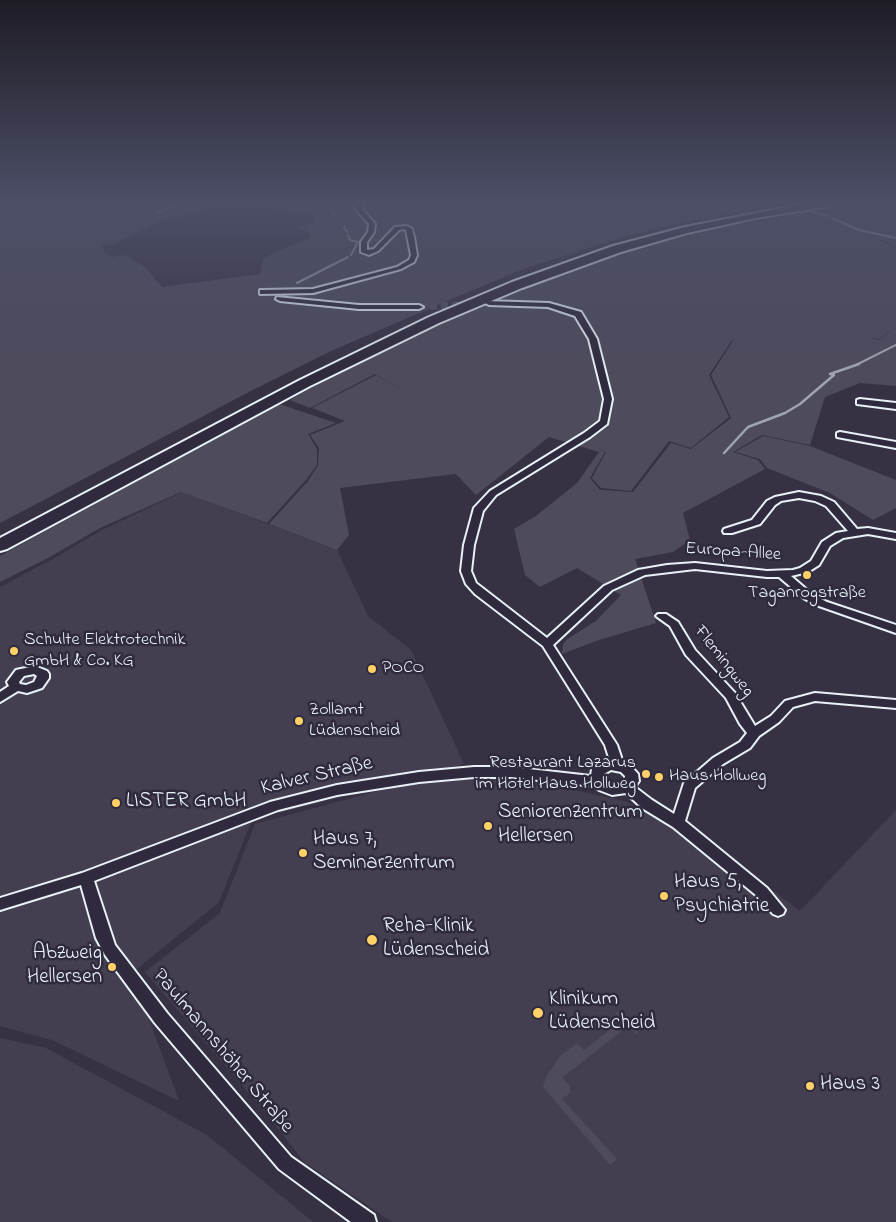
<!DOCTYPE html>
<html>
<head>
<meta charset="utf-8">
<style>
	body { margin:0 }
	canvas { display:block; background:#363244 }
</style>
</head>
<body>
<canvas width="896" height="1222"></canvas>
<script>
const ctx = document.querySelector('canvas').getContext('2d');
ctx.lineJoin = 'round';
function fillPath(path, color) { ctx.fillStyle = color; ctx.fill(path, 'evenodd'); }
const poly = rows => new Path2D(rows.map(r => 'M' + r).join(''));
function trace(path, color, width, dash) { ctx.strokeStyle = color; ctx.lineWidth = width; ctx.lineCap = dash ? 'butt' : 'round'; ctx.setLineDash(dash || []); ctx.stroke(path); }
function label(font, color, halo, rows, align = 'center') {
  ctx.font = font + ' "Indie Flower",sans-serif'; ctx.lineWidth = 5; ctx.setLineDash([]); ctx.textBaseline = 'middle'; ctx.strokeStyle = halo; ctx.fillStyle = color; for (const [text, x, y, turn = 0] of rows) {
    ctx.save(); ctx.translate(x, y); ctx.rotate((+turn || 0) * Math.PI / 180); ctx.textAlign = isNaN(turn) ? turn : align; if (halo) ctx.strokeText(text, 0, 0); ctx.fillText(text, 0, 0); ctx.restore();
  }
}
fillPath(poly([
	[182,492,337,550,368,616,411,650,464,764,252,820,219,902,132,973,179,1101,52,1040,0,1026,0,587,51,560,102,530],
	[476,778,514,779,554,785,627,802,662,821,718,863,755,877,800,911,896,810,896,1222,392,1222,304,1162,266,1113,145,972,220,913,255,824,408,783],
	[0,1038,46,1048,207,1135,313,1222,0,1222]
]), '#433f51');
fillPath(poly([
	[0,204,229,204,160,221,112,245,102,244,104,252,111,257,126,255,146,268,162,287,260,274,263,260,273,253,311,237,310,233,297,227,315,222,310,213,303,215,251,204,780,204,684,222,623,237,523,269,447,301,331,351,247,393,0,523],
	[849,204,896,204,896,248,885,241,871,238,882,241,896,249,896,327,879,339,867,337,879,340,896,327,896,386,860,383,825,397,810,445,762,435,733,452,758,460,765,469,683,513,690,540,673,552,635,559,656,623,596,641,562,654,563,645,566,640,596,621,621,595,577,568,540,587,525,575,514,529,536,516,577,483,599,452,549,437,476,495,456,474,340,488,349,535,337,550,269,524,308,481,318,465,319,448,310,435,345,421,312,408,376,375,409,393,375,374,310,408,290,400,346,368,496,298,638,247,656,243,646,249,657,244,694,233,732,225,783,218,787,214],
	[732,340,733,341,711,375,731,418,691,449,671,443,633,492,600,490,590,478,605,452,593,445,606,452,592,478,601,488,631,491,669,441,691,448,729,417,709,375],
	[279,404,336,423,308,434,317,449,317,465,306,480,267,523,181,492,100,528,48,558,0,582,0,556],
	[763,436,810,446,896,480,896,508,873,520,830,493,767,468,760,459,735,452],
	[621,1010,639,1029,636,1034,628,1026,562,1078,570,1086,570,1093,562,1099,617,1159,610,1165,543,1087,546,1077,560,1056,577,1043,584,1050,622,1020,615,1013]
]), '#4d4b5c');
trace(poly([
	[330,204,333,214,336,214],
	[786,204,796,207],
	[804,209,827,216],
	[156,213,175,204],
	[832,218,859,230,896,238],
	[345,226,344,229,348,232],
	[348,235,350,240,358,242,351,255],
	[297,283,348,257],
	[856,365,896,345]
]), '#a0a4af', 2);
trace(poly([
	[724,453,748,427,785,413,800,404,834,375,830,374,859,364]
]), '#a0a4af', 2.5);
trace(poly([
	[419,307,472,304]
]), '#514f5f', 7, [7, 4]);
const street = poly([
	[355,204,361,204,363,210,375,224,374,232,367,242,367,250,374,249,395,227,407,226,412,229,414,237,417,255,414,262,401,269,313,293,260,294,260,290,263,290,313,289,397,267,409,260,411,255,406,230,404,229,399,230,378,251,369,255,361,252,361,242,368,232,369,224,357,211,355,204],
	[277,297,359,305,419,305,423,307,419,309,359,309,280,301,276,299,277,297],
	[486,301,549,303,581,312,597,339,612,399,607,424,590,437,496,495,483,511,474,545,471,571,476,583,547,638,604,586,638,570,667,565,695,563,767,571,793,570,800,568,811,561,822,542,836,533,848,531,826,506,815,501,799,498,781,501,775,505,760,524,732,533,724,533,723,531,724,529,752,520,767,501,775,497,799,492,821,496,834,502,857,529,868,528,896,533,896,539,868,534,843,538,830,546,819,565,808,572,791,576,813,595,827,602,896,625,896,633,819,606,805,599,779,577,767,577,695,569,645,575,612,590,553,645,617,745,623,763,630,765,638,774,639,781,635,787,652,800,674,814,684,783,713,758,740,742,747,733,740,724,726,698,686,655,670,626,656,616,658,614,666,614,678,622,695,650,735,693,755,726,771,716,785,701,815,693,896,700,896,708,815,701,793,707,779,722,759,736,750,748,723,764,695,788,685,821,767,888,785,910,783,914,778,916,773,914,757,896,673,827,642,808,626,793,612,795,599,790,594,786,511,777,474,777,419,782,337,795,278,810,94,881,115,945,167,1013,291,1157,374,1215,376,1222,351,1222,279,1169,155,1023,105,955,96,938,81,885,0,910,0,898,82,873,270,802,337,785,419,772,474,767,511,767,591,776,592,769,598,764,610,761,605,745,543,646,475,594,466,584,461,571,464,545,474,508,490,491,584,433,600,421,604,399,589,339,575,316,548,307,489,305,485,303,486,301],
	[611,770,621,772,625,776,625,781,623,784,613,785,604,780,604,774,611,770],
	[860,399,896,403,896,409,857,404,857,400,860,399],
	[840,432,896,442,896,448,837,437,837,433,840,432],
	[35,666,47,671,49,674,49,678,42,688,27,693,18,691,0,702,0,692,9,686,7,682,16,670,35,666],
	[34,674,37,676,34,682,26,685,20,684,19,682,24,676,34,674]
]);
const highway = poly([
	[803,204,829,204,824,207,756,218,687,233,621,252,522,288,439,323,310,386,7,549,0,551,0,538,300,380,429,317,512,282,613,246,685,227,803,204]
]);
trace(street, '#e8f1f8', 4);
trace(highway, '#e8f1f8', 4);
fillPath(street, '#2f2a3d');
fillPath(highway, '#2f2a3d');
const sky = ctx.createLinearGradient(0, 0, 0, 375);
sky.addColorStop(0, '#1e1c25');
sky.addColorStop(0.54, '#4c4f67');
sky.addColorStop(1, '#4c4f6700');
ctx.fillStyle = sky;
ctx.fillRect(0, 0, 896, 375);
for (const [x, y, r, color] of [
	[807,575,5,"#ffd166"],
	[14,651,5,"#ffd166"],
	[372,669,5,"#ffd166"],
	[299,721,5,"#ffd166"],
	[646,774,5,"#ffd166"],
	[659,777,5,"#ffd166"],
	[116,803,5,"#ffd166"],
	[488,826,5,"#ffd166"],
	[303,853,5,"#ffd166"],
	[664,896,5,"#ffd166"],
	[372,940,6,"#ffd166"],
	[112,967,5,"#ffd166"],
	[538,1013,6,"#ffd166"],
	[810,1086,5,"#ffd166"]
]) { const dot = new Path2D(); dot.arc(x, y, r, 0, 2 * Math.PI); ctx.fillStyle = color; ctx.fill(dot); trace(dot, '#2f2a3d', 2); }
label('18px', '#e8f1f8', '#2f2a3d', [
	["Europa-Allee",733,553,4],
	["Flemingweg",723,662,52]
]);
label('18px', '#e8f1f8', '#2f2a3d', [
	["Taganrogstraße",807,594,"center"],
	["Schulte Elektrotechnik",24,641],
	["GmbH & Co. KG",24,662],
	["POCO",382,669],
	["Zollamt",309,711],
	["Lüdenscheid",309,732],
	["Restaurant Lazarus",636,764,"right"],
	["im Hotel Haus Hollweg",636,785,"right"],
	["Haus Hollweg",669,777]
], 'left');
label('21px', '#e8f1f8', '#2f2a3d', [
	["Kalver Straße",317,777,-13],
	["Paulmannshöher Straße",222,1052,50]
]);
label('21px', '#e8f1f8', '#2f2a3d', [
	["LISTER GmbH",126,803],
	["Seniorenzentrum",498,814],
	["Hellersen",498,838],
	["Haus 7,",313,841],
	["Seminarzentrum",313,865],
	["Haus 5,",674,884],
	["Psychiatrie",674,908],
	["Reha-Klinik",383,928],
	["Lüdenscheid",383,952],
	["Abzweig",102,955,"right"],
	["Hellersen",102,979,"right"],
	["Klinikum",549,1001],
	["Lüdenscheid",549,1025],
	["Haus 3",820,1086]
], 'left');
</script>
</body>
</html>
